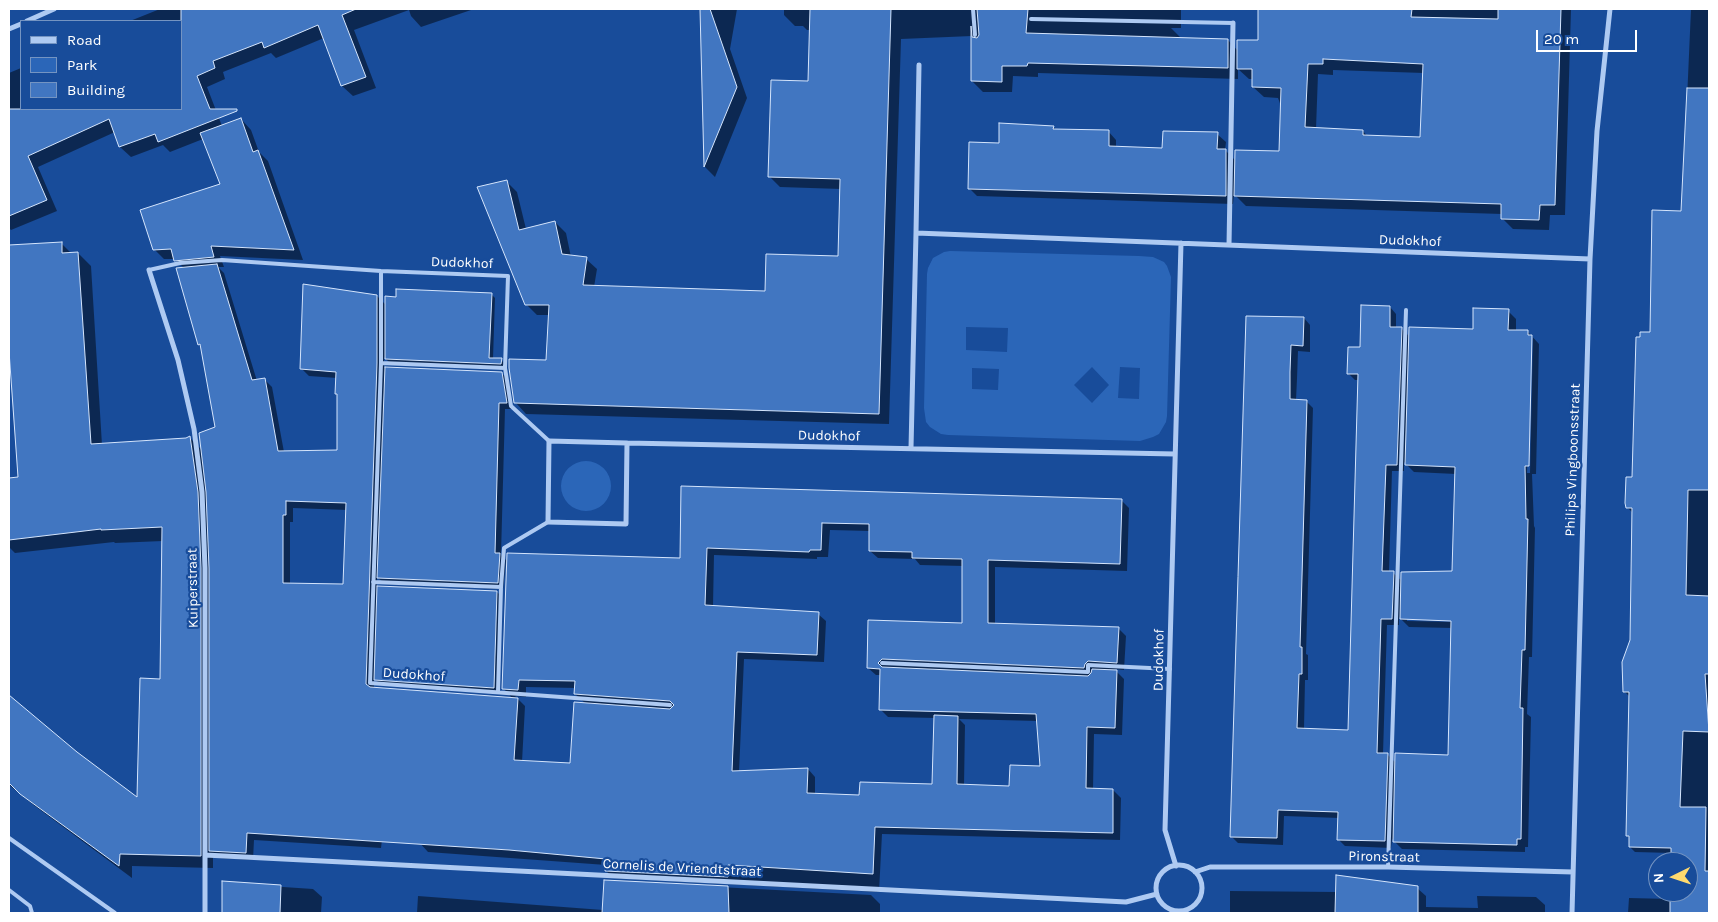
<!DOCTYPE html>
<html>
<head>
<meta charset="utf-8">
<style>
	body { margin:0 }
	#map { position:relative; width:1718px; height:922px; overflow:hidden; background:#184c9a; font-family:Karla,sans-serif }
	canvas { display:block }
	.frame { position:absolute; inset:0; border:10px solid #fff; pointer-events:none }
	.legend { position:absolute; left:20px; top:20px; width:162px; height:90px; box-sizing:border-box; background:#184c9a; border:1px solid #7494c2; margin:0; padding:6px 9px; list-style:none; font-size:15px; color:#fff }
	.legend li { display:flex; align-items:center; gap:10px; height:25px }
	.legend b { width:25px; border:1px solid #7494c2 }
	.north { position:absolute; left:1648px; top:852px; width:50px; height:50px; box-sizing:border-box; background:#184c9a; border:1px solid #7494c2; border-radius:50%; rotate:266deg; font-size:14px; font-weight:700; line-height:20px; text-align:center; color:#fff }
	.north::after { content:''; display:block; margin:auto; width:18px; height:22px; background:#ffda6e; clip-path:polygon(50% 0,100% 100%,50% 72%,0 100%) }
	.scale { position:absolute; left:1536px; top:30px; width:101px; height:22px; box-sizing:border-box; border:2px solid #fff; border-top:0; padding-left:6px; font-size:15px; line-height:18px; white-space:nowrap; color:#fff; -webkit-text-stroke:4px #184c9a; paint-order:stroke }
</style>
</head>
<body>
<div id="map">
<canvas width="1718" height="922"></canvas>
<div class="frame"></div>
<ul class="legend">
<li><b style="height:6px;background:#aecaf2"></b>Road</li>
<li><b style="height:14px;background:#2b66b8"></b>Park</li>
<li><b style="height:14px;background:#4176c1"></b>Building</li>
</ul>
<div class="north">N</div>
<div class="scale">20 m</div>
</div>
<script>
const ctx = document.querySelector('canvas').getContext('2d');
ctx.lineJoin = 'round';
function fillPath(path, color) { ctx.fillStyle = color; ctx.fill(path, 'evenodd'); }
const poly = rows => new Path2D(rows.map(r => 'M' + r).join(''));
function trace(path, color, width, dash) { ctx.strokeStyle = color; ctx.lineWidth = width; ctx.lineCap = dash ? 'butt' : 'round'; ctx.setLineDash(dash || []); ctx.stroke(path); }
function label(font, color, halo, rows, align = 'center') {
  ctx.font = font + ' Karla,sans-serif'; ctx.lineWidth = 4.5; ctx.setLineDash([]); ctx.textBaseline = 'middle'; ctx.strokeStyle = halo; ctx.fillStyle = color; for (const [text, x, y, turn = 0] of rows) {
    ctx.save(); ctx.translate(x, y); ctx.rotate((+turn || 0) * Math.PI / 180); ctx.textAlign = isNaN(turn) ? turn : align; if (halo) ctx.strokeText(text, 0, 0); ctx.fillText(text, 0, 0); ctx.restore();
  }
}
fillPath(poly([
	[950,251,1139,256,1153,257,1164,262,1167,266,1171,277,1167,416,1166,422,1159,434,1153,437,1140,441,948,435,941,434,930,427,926,422,924,408,927,274,928,268,933,258,944,252],
	[966,327,1008,328,1007,352,966,350],
	[1092,367,1109,385,1092,403,1074,385],
	[1120,367,1140,368,1139,399,1118,398],
	[972,368,999,369,998,390,972,389],
	'561 486a25 25 0 1 1 50 0a25 25 0 1 1-50 0Z'
]), '#2b66b8');
fillPath(poly([
	[160,9,474,9,421,27,411,16,409,10,354,30,376,88,353,96,342,86,324,38,276,58,271,53,223,72,225,79,207,87,222,126,241,119,251,130,259,152,268,161,303,260,220,256,224,267,218,267,224,273,257,381,265,380,272,387,284,452,338,452,339,396,336,394,337,378,309,376,302,369,377,296,386,305,397,299,491,294,495,298,493,359,501,360,505,364,505,368,390,363,384,357,384,368,501,373,508,379,512,409,505,409,501,555,506,560,503,589,385,584,377,577,377,587,497,592,501,596,498,692,379,683,374,678,374,688,513,699,503,688,681,559,682,487,1121,500,1129,508,1127,571,995,567,995,625,1118,628,1126,636,1124,670,1114,669,1124,679,1122,735,1094,734,1093,790,1113,790,1121,798,1120,840,882,834,879,892,614,878,606,871,606,865,428,852,386,806,381,848,254,840,253,860,218,858,213,853,213,868,132,866,132,878,35,806,9,785,9,697,76,753,138,800,161,680,163,541,115,543,114,542,15,553,9,547,9,502,20,500,9,328,9,247,61,243,71,253,78,253,91,266,102,445,186,439,190,438,202,450,216,427,202,347,199,344,184,268,175,259,164,259,154,249,221,184,203,139,170,152,163,145,131,157,120,147,115,132,38,167,57,211,11,230,9,228,9,73,21,68,21,109,181,109,181,21,130,21],
	[293,508,347,510,344,585,290,584,290,522,293,522],
	[830,530,870,531,870,551,878,558,915,559,920,565,964,566,964,624,869,621,868,668,876,675,881,675,880,709,888,717,936,718,933,785,861,796,815,794,815,777,808,769,739,772,744,659,824,662,826,621,818,614,713,606,714,555,817,559,817,557,828,557],
	[526,687,576,688,575,694,586,704,571,765,522,762,525,706,515,696,526,697],
	[959,719,1038,721,1041,767,1011,787,964,786,965,725],
	[700,9,737,9,730,49,747,98,715,177,705,167],
	[784,9,1181,9,1181,28,1171,28,1181,38,1228,40,1238,51,1259,42,1259,9,1571,9,1565,215,1550,215,1549,230,1513,229,1502,218,1502,214,1246,206,1234,194,1233,204,977,196,969,188,1000,144,1053,127,1057,130,1108,131,1116,140,1116,148,1164,149,1217,134,1226,142,1225,150,1236,161,1281,152,1282,109,1278,98,1264,97,1253,87,1253,79,1249,79,1238,69,1238,79,1038,73,1038,77,1013,76,1012,92,983,92,972,81,972,36,901,39,889,424,526,414,516,403,548,361,550,315,537,315,526,304,506,181,517,192,526,229,555,222,566,233,571,257,586,259,597,269,594,287,766,292,840,257,841,189,780,187,769,176,809,82,810,30,807,30,803,26,795,26,784,15],
	[1333,70,1424,73,1421,138,1368,137,1363,131,1316,129,1318,74,1333,75],
	[1691,9,1709,9,1709,913,1628,913,1629,898,1671,899,1671,892,1688,892,1688,862,1672,862,1672,853,1635,852,1630,847,1630,839,1627,835,1629,696,1624,691,1631,640,1633,513,1627,507,1634,478,1651,333,1682,213],
	[1390,307,1396,314,1396,328,1401,328,1410,337,1474,330,1508,311,1516,319,1516,331,1528,332,1539,344,1536,474,1532,474,1534,526,1535,528,1532,657,1529,657,1527,714,1531,717,1528,847,1525,847,1525,852,1402,849,1392,839,1391,848,1345,846,1339,840,1339,818,1284,816,1283,845,1238,843,1232,837,1247,317,1304,318,1310,325,1310,352,1298,351,1297,379,1296,400,1306,401,1313,408,1306,654,1308,655,1308,680,1305,680,1304,729,1349,732,1359,380,1355,380,1348,373,1361,348],
	[1531,337,1533,337,1530,473,1527,473],
	[1404,462,1414,472,1456,474,1453,573,1402,581,1393,573,1389,572,1392,471,1404,471],
	[1399,617,1409,627,1452,628,1449,757,1396,763,1387,754,1383,754,1387,625,1399,625],
	[1407,618,1457,620,1457,622,1407,621],
	[605,881,871,895,880,904,880,913,417,913,418,896,603,910],
	[224,883,313,889,322,897,321,913,223,913],
	[1417,888,1426,896,1426,907,1478,908,1477,896,1536,897,1545,905,1545,913,1230,913,1230,891,1337,892]
]), '#0007');
const building = poly([
	[181,9,356,9,342,15,366,77,341,86,318,25,264,48,262,42,213,61,215,68,197,76,210,109,237,109,237,111,158,142,155,134,119,147,109,119,28,156,47,200,9,216,9,109,181,109,181,9],
	[700,9,710,9,737,87,704,167,700,9],
	[810,9,891,9,879,414,514,403,509,368,509,359,546,360,549,305,525,305,477,187,507,180,519,230,555,221,562,254,587,257,583,285,765,291,766,254,838,256,840,179,768,177,771,80,808,81,810,9],
	[977,9,1028,9,1026,33,1228,39,1228,68,1028,63,1027,66,1002,66,1002,82,971,81,971,26,972,37,977,38,979,35,977,9],
	[1258,9,1412,9,1411,17,1498,19,1498,9,1561,9,1555,205,1540,205,1539,220,1501,219,1501,204,1234,196,1235,150,1279,151,1281,88,1252,87,1252,69,1237,69,1237,40,1258,40,1258,9],
	[1323,59,1423,64,1420,137,1363,135,1363,130,1305,127,1308,64,1323,64,1323,59],
	[1687,88,1709,88,1709,490,1688,490,1686,595,1709,596,1709,674,1705,674,1709,732,1683,731,1680,807,1706,807,1705,871,1709,871,1709,913,1670,913,1670,892,1688,892,1688,862,1671,862,1671,848,1629,847,1629,836,1626,836,1629,692,1623,692,1622,662,1630,640,1632,508,1626,508,1625,503,1626,477,1632,477,1636,337,1640,337,1640,332,1650,332,1652,210,1681,211,1687,88],
	[241,118,253,152,258,150,294,250,211,246,214,257,174,261,171,249,153,250,140,210,220,184,200,133,241,118],
	[999,123,1054,126,1053,129,1109,130,1109,146,1162,148,1163,131,1218,132,1217,149,1226,149,1226,196,968,189,969,142,999,143,999,123],
	[62,242,62,253,78,252,91,444,186,438,190,436,198,492,201,568,201,856,120,854,119,866,20,794,9,783,9,695,77,752,137,797,140,678,160,679,162,527,101,530,101,529,9,540,9,478,18,477,9,351,9,245,62,242],
	[217,264,252,380,265,378,278,451,337,450,337,394,335,394,336,372,300,369,303,284,377,295,377,363,366,684,370,687,518,698,514,760,570,763,574,702,670,709,674,705,670,701,574,694,575,681,519,680,518,690,502,689,507,553,680,558,681,486,1122,499,1120,564,988,560,988,623,1119,627,1117,663,1088,661,1085,664,1084,668,882,659,878,663,882,667,1088,676,1091,673,1092,669,1117,670,1115,728,1087,727,1086,788,1113,789,1113,833,875,827,873,874,728,865,728,877,605,871,606,859,509,850,247,833,246,853,209,851,209,568,206,492,199,433,215,427,200,344,198,345,176,268,217,264],
	[286,501,346,503,343,584,283,583,283,515,286,515,286,501],
	[822,523,869,524,869,551,912,552,912,558,962,559,962,623,868,620,867,668,880,669,879,710,1036,714,1040,766,1010,765,1009,786,957,784,958,716,934,715,932,784,860,782,859,795,807,793,808,768,732,771,737,652,817,655,819,612,705,605,707,548,809,552,810,550,821,550,822,523],
	[396,289,492,293,489,358,502,358,501,364,385,359,385,296,396,297,396,289],
	[1361,305,1390,306,1390,327,1402,327,1397,465,1386,465,1382,571,1394,571,1392,619,1381,619,1377,753,1388,753,1385,841,1337,840,1338,812,1278,810,1277,838,1230,837,1246,316,1304,317,1303,346,1291,345,1290,372,1290,399,1307,400,1300,647,1302,647,1302,674,1299,674,1297,728,1348,730,1358,374,1347,374,1348,347,1360,347,1361,305],
	[1473,308,1509,309,1508,330,1528,330,1528,335,1532,335,1529,466,1525,466,1526,519,1528,519,1525,650,1522,650,1520,708,1523,708,1521,839,1517,839,1517,845,1393,842,1395,753,1448,755,1451,621,1400,619,1401,572,1452,571,1455,467,1405,465,1409,327,1473,329,1473,308],
	[385,367,502,372,507,403,499,403,495,553,500,553,498,583,377,578,385,367],
	[377,586,497,591,494,688,374,680,377,586],
	[1336,875,1418,886,1418,913,1335,913,1336,875],
	[604,880,728,886,729,913,602,913,604,880],
	[222,881,281,885,280,913,222,913,222,881]
]);
fillPath(building, '#4176c1');
trace(building, '#d5e5fc', 1);
trace(poly([
	[973,9,975,35],
	[1031,19,1233,23],
	[149,270,180,263,222,260,381,271,508,276,505,368,381,363],
	[381,271,381,363,370,683,670,705],
	[505,368,511,406,549,441],
	[373,582,501,587,498,692],
	[501,587,504,548,548,522],
	[882,663,1088,672,1088,665,1170,669],
	[9,838,115,913],
	[1388,867,1406,310],
	[9,890,30,906,32,913]
]), '#aecaf2', 4);
trace(poly([
	[27,21,54,9],
	[9,29,21,24],
	[916,233,1590,259],
	[1229,245,1233,23],
	[149,270,178,360,194,429,202,492,205,568,205,913],
	[627,443,549,441,548,522,626,524,627,443,1175,454],
	[911,448,916,233,919,65],
	[205,855,1126,902,1157,894],
	'1156 888a23 23 0 1 1 46 0a23 23 0 1 1-46 0Z',
	[1176,866,1165,830,1181,243],
	[1195,872,1210,867,1388,867,1573,872],
	[1572,913,1590,259,1597,131,1610,9]
]), '#aecaf2', 5);
label('14px', '#fff', '#184c9a', [
	["Dudokhof",1410,241,2],
	["Dudokhof",462,263,2],
	["Dudokhof",829,436,1],
	["Philips Vingboonsstraat",1573,460,-88],
	["Kuiperstraat",193,588,-91],
	["Dudokhof",1159,660,-89],
	["Dudokhof",414,675,4],
	["Pironstraat",1384,857,1],
	["Cornelis de Vriendtstraat",682,868,3]
]);
</script>
</body>
</html>
